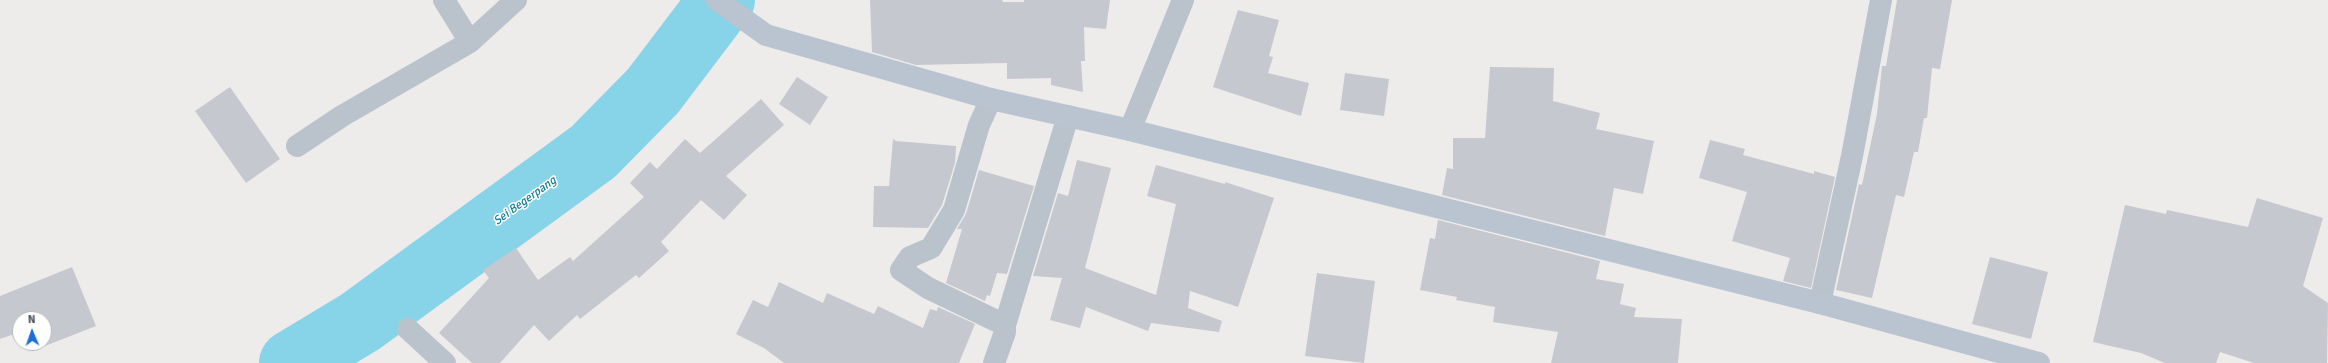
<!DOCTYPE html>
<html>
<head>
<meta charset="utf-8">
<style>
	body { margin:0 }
	#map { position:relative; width:2328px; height:363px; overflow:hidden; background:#eeebeb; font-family:Signika,sans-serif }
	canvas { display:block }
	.north { position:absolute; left:12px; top:311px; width:40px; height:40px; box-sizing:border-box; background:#fff; border:1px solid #b4b9bc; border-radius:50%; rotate:358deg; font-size:11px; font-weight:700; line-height:16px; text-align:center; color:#444f58 }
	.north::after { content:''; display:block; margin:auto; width:14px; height:18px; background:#1d6fd6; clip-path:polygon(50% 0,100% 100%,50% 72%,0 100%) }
</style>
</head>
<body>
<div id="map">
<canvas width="2328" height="363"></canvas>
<div class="north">N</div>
</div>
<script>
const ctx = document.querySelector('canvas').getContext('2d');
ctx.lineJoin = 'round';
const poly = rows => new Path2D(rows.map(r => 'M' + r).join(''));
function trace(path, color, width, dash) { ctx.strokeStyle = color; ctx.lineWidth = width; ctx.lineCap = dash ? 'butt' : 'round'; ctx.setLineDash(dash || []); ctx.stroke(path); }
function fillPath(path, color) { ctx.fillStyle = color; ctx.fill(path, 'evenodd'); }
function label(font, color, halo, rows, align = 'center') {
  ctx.font = font + ' Signika,sans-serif'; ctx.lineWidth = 3; ctx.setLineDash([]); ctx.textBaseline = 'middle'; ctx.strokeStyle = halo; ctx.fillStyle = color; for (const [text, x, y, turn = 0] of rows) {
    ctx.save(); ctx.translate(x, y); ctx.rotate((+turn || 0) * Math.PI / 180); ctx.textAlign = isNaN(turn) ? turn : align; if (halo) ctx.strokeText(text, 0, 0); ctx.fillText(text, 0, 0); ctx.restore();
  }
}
trace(poly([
	[292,363,360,322,593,152,653,91,722,0]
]), '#87d4e8', 66);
fillPath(poly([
	[870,0,1002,0,1003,2,1024,2,1024,0,1110,0,1106,29,1084,27,1085,61,1081,61,1083,92,1051,85,1051,78,1007,79,1007,63,916,65,872,52],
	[1897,0,1952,0,1940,69,1932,68,1927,118,1924,118,1918,152,1914,152,1904,197,1896,195,1872,298,1836,290,1859,184,1862,185,1877,114,1882,66,1886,66],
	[1238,10,1279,20,1269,56,1273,57,1268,73,1309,83,1301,116,1213,87],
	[1490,67,1554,68,1553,101,1600,113,1596,129,1654,141,1643,194,1614,188,1605,236,1442,195,1447,168,1453,169,1453,138,1485,138],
	[1345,73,1389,79,1384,116,1340,110],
	[797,77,828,97,810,125,779,104],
	[230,87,280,159,246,183,195,111],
	[761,99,784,125,726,176,747,195,724,220,701,200,661,242,669,251,639,278,636,275,580,319,577,315,549,341,534,325,500,363,472,363,439,333,489,278,483,270,516,248,538,280,570,257,573,261,644,197,630,183,650,162,657,169,685,139,700,153],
	[893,139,896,141,956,146,955,163,942,205,928,228,873,227,874,186,889,186],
	[1710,140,1745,149,1743,155,1814,174,1814,171,1835,177,1811,288,1783,281,1790,258,1732,241,1747,192,1699,178],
	[1077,160,1111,168,1085,268,1156,295,1176,204,1147,196,1156,165,1225,184,1225,182,1274,198,1238,307,1190,291,1188,308,1222,321,1219,332,1151,323,1148,331,1086,307,1080,328,1050,320,1062,278,1033,276,1058,193,1068,196],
	[979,170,1034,186,1007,274,997,273,990,296,987,295,985,301,946,283,962,229,957,229,966,214],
	[2257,198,2323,218,2303,286,2328,303,2327,363,2254,363,2220,352,2216,363,2165,363,2141,353,2093,342,2125,205,2166,214,2167,210,2248,227],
	[1438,220,1600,261,1596,279,1624,284,1620,304,1636,308,1634,317,1682,319,1678,363,1551,363,1558,332,1493,322,1495,307,1456,300,1457,297,1420,290,1430,238,1435,239],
	[1990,257,2048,272,2031,339,1972,324],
	[72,267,96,326,45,346,44,319,20,319,20,332,0,339,0,296],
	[1317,273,1375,281,1364,363,1305,356],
	[779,282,823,303,827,293,874,314,878,306,923,328,930,309,937,311,938,307,975,324,959,363,784,363,764,348,736,334,753,300,768,307]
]), '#c5c8ce');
trace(poly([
	[444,0,470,42],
	[991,99,979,125,954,210,931,248,910,257,901,270,928,288,1005,325],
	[1130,130,1183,0],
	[297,146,342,116,470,42,516,0],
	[1820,303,1852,156,1881,0],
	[408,329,445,363],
	[994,363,1005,332,1005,325,1068,116]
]), '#bac3cb', 22);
trace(poly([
	[717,0,766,35,991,99,1130,130,1820,303,2039,363]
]), '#b9c4d0', 22);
label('italic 12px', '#107c99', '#fff', [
	["Sei Begerpang",525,201,-36]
]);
</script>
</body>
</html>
